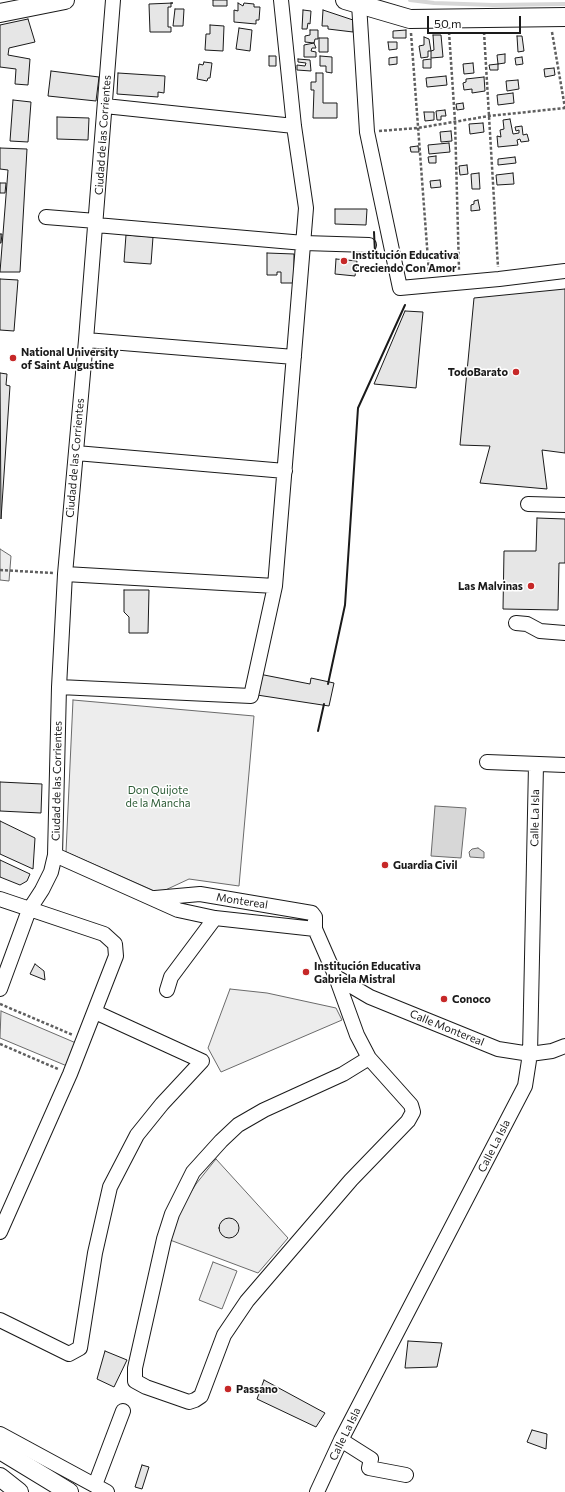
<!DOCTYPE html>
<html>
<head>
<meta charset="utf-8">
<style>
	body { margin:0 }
	#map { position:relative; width:565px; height:1492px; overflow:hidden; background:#fff; font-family:Commissioner,sans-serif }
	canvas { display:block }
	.scale { position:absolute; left:427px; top:16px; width:94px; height:18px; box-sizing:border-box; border:2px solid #1a1a1a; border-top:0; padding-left:5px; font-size:12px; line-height:14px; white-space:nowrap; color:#1a1a1a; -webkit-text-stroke:3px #fff; paint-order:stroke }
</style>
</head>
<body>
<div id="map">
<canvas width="565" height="1492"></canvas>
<div class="scale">50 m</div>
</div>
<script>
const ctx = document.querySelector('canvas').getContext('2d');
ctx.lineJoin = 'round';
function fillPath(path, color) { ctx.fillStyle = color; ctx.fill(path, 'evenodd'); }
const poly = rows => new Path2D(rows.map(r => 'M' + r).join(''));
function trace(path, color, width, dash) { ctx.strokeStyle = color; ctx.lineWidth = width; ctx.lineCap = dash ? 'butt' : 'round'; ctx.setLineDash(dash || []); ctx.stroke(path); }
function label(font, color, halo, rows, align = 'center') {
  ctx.font = font + ' Commissioner,sans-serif'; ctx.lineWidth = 3; ctx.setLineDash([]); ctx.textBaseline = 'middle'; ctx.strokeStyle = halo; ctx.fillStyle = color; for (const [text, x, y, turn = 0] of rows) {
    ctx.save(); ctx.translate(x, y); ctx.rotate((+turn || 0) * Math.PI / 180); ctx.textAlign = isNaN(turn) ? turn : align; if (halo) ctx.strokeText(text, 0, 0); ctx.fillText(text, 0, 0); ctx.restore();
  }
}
const built = poly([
	[0,549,11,556,9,581,0,580,0,549],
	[73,700,254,716,239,886,189,879,159,893,66,852,73,700],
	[230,989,267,993,336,1008,342,1020,221,1072,208,1048,230,989],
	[1,1011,76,1043,67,1066,0,1038,1,1011],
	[216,1159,288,1238,258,1273,170,1240,179,1211,196,1184,216,1159],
	[213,1262,237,1271,222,1309,199,1300,213,1262]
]);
fillPath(built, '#ededed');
trace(built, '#6a6a6a', 1);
const water = poly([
	[435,806,466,808,461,858,431,856,435,806],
	[478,848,484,852,484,858,470,857,469,852,472,849,478,848]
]);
fillPath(water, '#d7d7d7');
trace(water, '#6a6a6a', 1);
trace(poly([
	[410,0,434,3,493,5,565,4]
]), '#d7d7d7', 4);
const building = poly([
	[213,0,227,0,227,6,213,6,213,0],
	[171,3,171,7,168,7,168,27,171,27,171,32,150,32,149,4,173,3,171,3],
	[238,3,243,6,244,3,254,4,254,7,260,7,259,20,256,20,256,24,234,22,234,10,238,11,238,3],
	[175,9,184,9,183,26,173,26,175,9],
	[303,10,311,11,310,24,308,23,307,29,302,29,303,10],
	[323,10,353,20,353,32,328,29,328,26,322,26,323,10],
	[28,19,35,42,9,48,8,55,30,59,28,85,15,84,16,69,0,67,0,25,28,19],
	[210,25,224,26,223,51,205,50,206,34,210,34,210,25],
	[239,28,252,30,250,51,236,49,239,28],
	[310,30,318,30,318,39,315,39,314,43,305,42,305,36,310,35,310,30],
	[406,30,406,38,393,38,393,31,406,30],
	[433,35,441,35,443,57,431,58,431,51,434,50,433,35],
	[517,36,522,36,524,51,518,52,517,36],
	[424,37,429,39,431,51,428,51,428,57,421,58,419,46,424,45,424,37],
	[319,38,328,38,328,52,319,52,319,38],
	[388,42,397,42,397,49,389,50,388,42],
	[314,43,316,48,312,48,311,51,316,52,316,57,304,57,304,45,314,43],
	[505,54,505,63,498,64,497,55,505,54],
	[269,56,276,56,276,66,269,66,269,56],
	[320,56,332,57,332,73,326,72,326,66,320,66,320,56],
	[397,57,397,64,389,65,389,58,397,57],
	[522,57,523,64,516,65,515,58,522,57],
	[298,59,310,60,311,71,297,70,297,65,305,66,306,63,298,62,298,59],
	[431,59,431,68,423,68,423,60,431,59],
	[204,62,212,63,210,78,208,78,207,81,197,79,199,64,203,65,204,62],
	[473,63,474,73,464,74,463,64,473,63],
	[498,64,498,70,490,70,489,65,498,64],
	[554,68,555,75,545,77,544,69,554,68],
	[51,71,99,77,96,101,48,96,51,71],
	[118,73,165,76,164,93,158,92,158,97,117,94,118,73],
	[316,73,323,73,323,103,337,103,337,118,313,118,314,90,311,90,311,82,316,82,316,73],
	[446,76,447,85,427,87,426,78,446,76],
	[484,77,485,91,472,93,472,89,464,90,463,83,466,82,466,79,484,77],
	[518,80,519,89,507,91,506,81,518,80],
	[513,93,514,103,498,105,497,95,513,93],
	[13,100,31,102,28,142,10,141,13,100],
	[463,103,464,109,457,110,456,104,463,103],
	[445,110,446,116,441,116,441,120,437,120,436,111,445,110],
	[424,112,434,112,434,120,425,121,424,112],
	[57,117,89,118,88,140,57,139,57,117],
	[510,119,513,134,519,133,519,130,516,131,515,127,522,126,523,135,527,134,529,141,521,142,520,139,517,140,518,145,498,147,497,136,501,137,500,130,504,129,503,120,510,119],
	[483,123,484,132,470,134,469,124,483,123],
	[451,131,452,141,441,142,440,132,451,131],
	[449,143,450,152,429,154,428,145,449,143],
	[418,146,419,152,411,152,410,147,418,146],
	[0,148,27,149,20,272,0,272,8,170,0,169,0,148],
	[436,156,436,163,429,163,428,157,436,156],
	[515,157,516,163,498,165,498,159,515,157],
	[467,165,468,174,460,175,459,166,467,165],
	[479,173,480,189,472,189,471,174,479,173],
	[513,173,514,184,497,185,496,175,513,173],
	[440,180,441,187,431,188,430,181,440,180],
	[0,183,6,183,5,193,0,193,0,183],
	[478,200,480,210,471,211,471,205,474,204,474,201,478,200],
	[335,209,367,209,366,225,335,224,335,209],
	[0,234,2,234,1,243,0,243,0,234],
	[126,235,153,237,151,264,124,262,126,235],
	[267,253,294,254,294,283,281,283,281,272,277,272,277,275,267,275,267,253],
	[336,259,357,261,355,276,335,274,336,259],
	[0,279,18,280,14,331,0,330,0,279],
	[565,289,565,453,542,450,547,489,480,483,490,446,460,445,474,298,565,289],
	[405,311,423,312,416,388,374,384,405,311],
	[0,373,7,374,6,385,10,386,1,519,0,373],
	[537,518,565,519,565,563,559,563,558,610,503,609,504,551,536,551,537,518],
	[124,590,149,590,148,633,129,633,129,617,124,612,124,590],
	[259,674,310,684,311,678,334,683,329,706,257,695,259,674],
	[0,782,42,784,41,813,0,811,0,782],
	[0,821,35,838,33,869,0,854,0,821],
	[0,860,30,874,27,881,20,885,0,877,0,860],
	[35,964,44,971,45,980,30,974,35,964],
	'219 1228a10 10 0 1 1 20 0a10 10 0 1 1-20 0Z',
	[408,1341,442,1343,437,1367,405,1368,408,1341],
	[105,1351,127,1360,114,1387,97,1379,105,1351],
	[264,1380,325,1413,316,1427,257,1399,264,1380],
	[532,1430,547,1434,546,1449,527,1442,532,1430],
	[142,1465,149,1467,142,1489,135,1487,142,1465]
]);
fillPath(building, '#e6e6e6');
trace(building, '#1a1a1a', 1);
const minor = poly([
	[359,4,367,132,400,288,499,279,565,271],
	[105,106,294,126],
	[46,217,96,221],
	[96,225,304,243,369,245],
	[86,340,294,357],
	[76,453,285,471],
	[528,504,565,505],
	[65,574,275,586],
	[516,623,527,624,540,631,565,633],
	[59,687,251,696,275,586,306,208,294,126,281,0],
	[487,762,565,765],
	[55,855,178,910,215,918,315,929],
	[155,898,200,894,312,913,315,917,315,929,336,977,357,1035,369,1058,411,1105,413,1112,408,1121,351,1180,247,1301,224,1335,201,1396,195,1400,189,1402,146,1387,135,1381,135,1368,164,1239,172,1214,193,1172,221,1141,238,1125,264,1110,343,1074,369,1058],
	[0,899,104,934,115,944,116,956,70,1074,0,1232],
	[336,977,370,997,498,1049,530,1054,552,1051,565,1046],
	[0,989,29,910,42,890,51,872,55,855,59,687,65,574,86,340,113,0],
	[167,990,171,977,215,918],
	[0,1320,69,1354,80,1348,95,1253,110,1187,137,1135,162,1104,202,1061,95,1012],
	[0,1434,107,1492],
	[341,1440,371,1459,369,1468,406,1475],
	[95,1485,123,1411],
	[317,1492,341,1440,525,1086,530,1054,536,765]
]);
const major = poly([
	[345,0,410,19,565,17],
	[0,13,65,0],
	[0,1450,69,1492],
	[0,1477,19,1492]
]);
trace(minor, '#1a1a1a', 16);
trace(major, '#1a1a1a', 20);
trace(poly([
	[449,32,455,121,459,270],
	[484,32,498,267],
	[552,32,565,108],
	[411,33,429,273],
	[379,131,418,128,489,116,565,108],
	[0,570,53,573],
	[0,1004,73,1035],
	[0,1044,58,1069]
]), '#5f5f5f', 2.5, [3, 2]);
trace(minor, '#fff', 14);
trace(major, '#fff', 18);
trace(poly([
	[374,232,375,253],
	[328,684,345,605,358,408,405,305],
	[318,731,324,704]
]), '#1a1a1a', 2);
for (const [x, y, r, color] of [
	[344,261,4,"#c62828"],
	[13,358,4,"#c62828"],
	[516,372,4,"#c62828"],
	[531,586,4,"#c62828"],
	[385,865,4,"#c62828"],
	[306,972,4,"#c62828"],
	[444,999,4,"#c62828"],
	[228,1389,4,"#c62828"]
]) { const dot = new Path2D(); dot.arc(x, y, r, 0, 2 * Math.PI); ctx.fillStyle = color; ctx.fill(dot); trace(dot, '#fff', 1.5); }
label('11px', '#1a1a1a', '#fff', [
	["Ciudad de las Corrientes",103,135,-86],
	["Ciudad de las Corrientes",75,458,-85],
	["Ciudad de las Corrientes",57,781,-89],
	["Calle La Isla",535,818,-89],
	["Montereal",242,901,9],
	["Calle Montereal",447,1028,22],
	["Calle La Isla",494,1146,-63],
	["Calle La Isla",345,1434,-64]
]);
label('bold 11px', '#1a1a1a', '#fff', [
	["Institución Educativa",352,255],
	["Creciendo Con Amor",352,268],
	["National University",21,352],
	["of Saint Augustine",21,365],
	["TodoBarato",508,372,"right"],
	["Las Malvinas",523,586,"right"],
	["Guardia Civil",393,865],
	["Institución Educativa",314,966],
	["Gabriela Mistral",314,979],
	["Conoco",452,999],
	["Passano",236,1389]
], 'left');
label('11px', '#2b5a34', '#fff', [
	["Don Quijote",158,790],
	["de la Mancha",158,803]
]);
</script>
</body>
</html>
